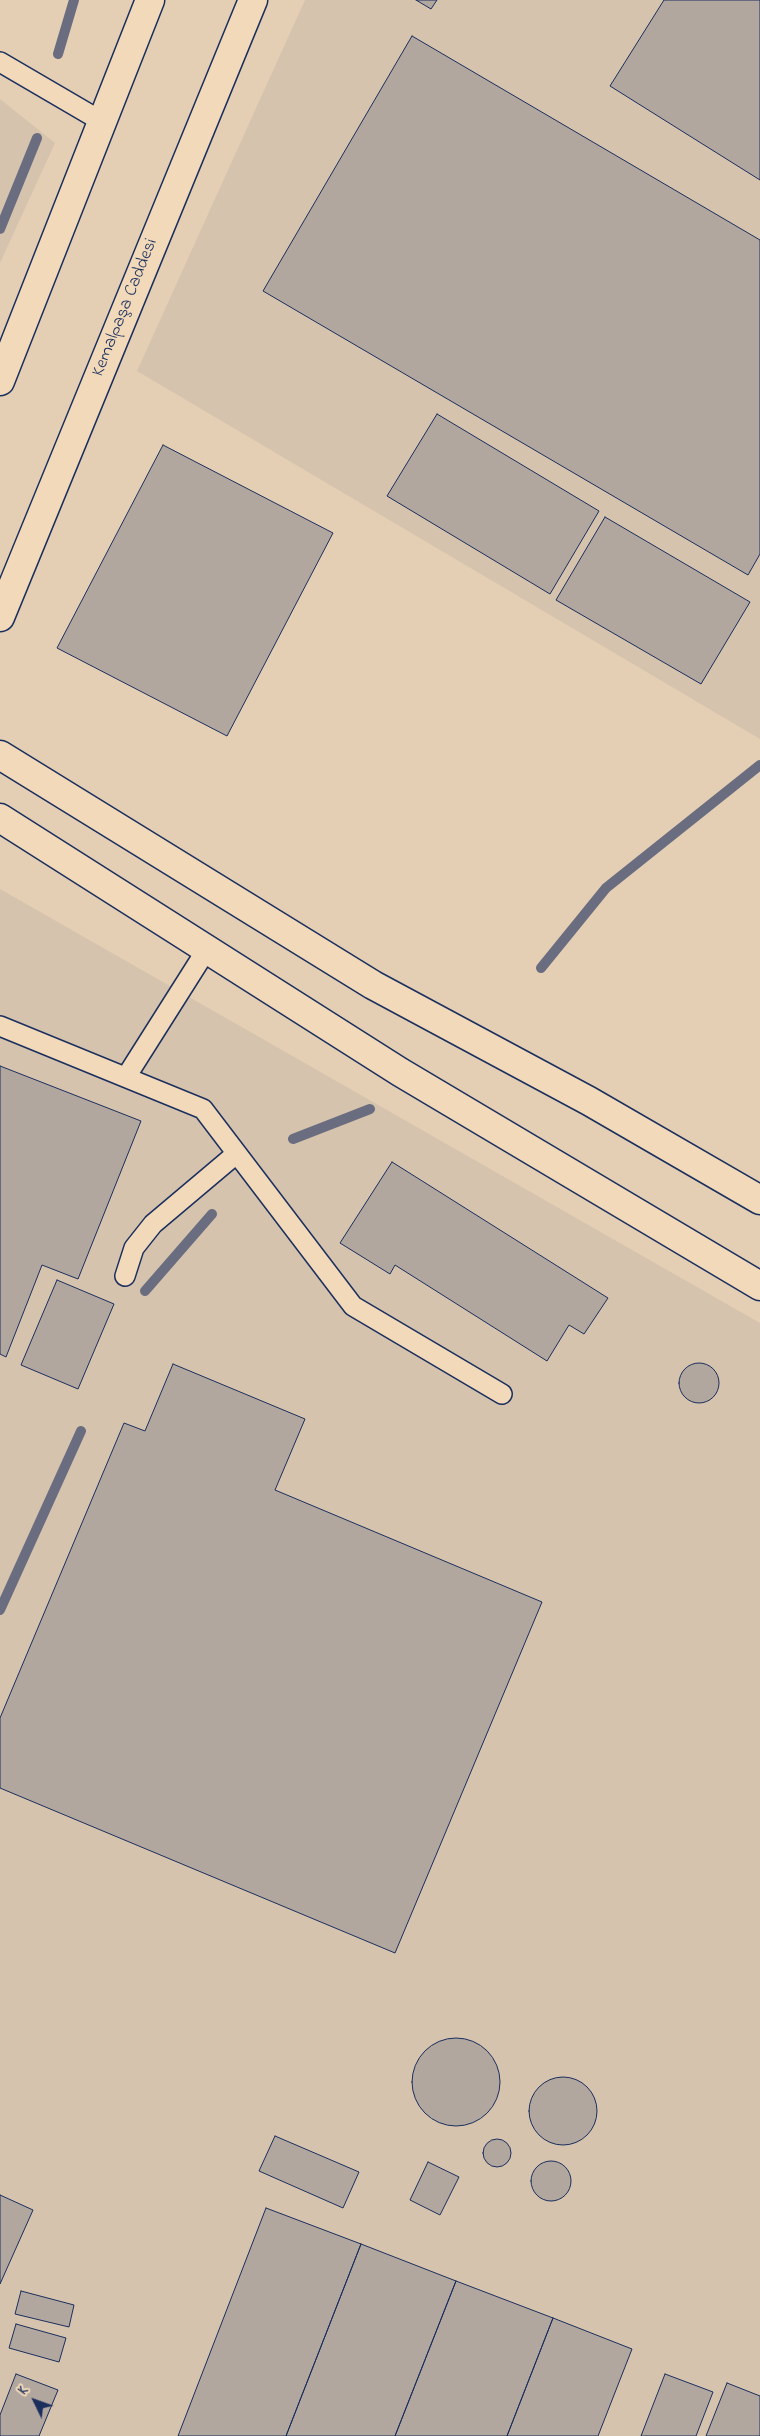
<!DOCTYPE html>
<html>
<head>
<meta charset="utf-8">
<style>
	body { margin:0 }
	#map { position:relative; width:760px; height:2436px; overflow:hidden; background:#e4cfb4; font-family:"Indie Flower",sans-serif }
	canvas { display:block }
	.north { position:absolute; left:10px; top:2376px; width:50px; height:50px; -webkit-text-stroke:4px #f1d9b9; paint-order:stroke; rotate:312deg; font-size:14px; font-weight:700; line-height:20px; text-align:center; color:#1b2f5e }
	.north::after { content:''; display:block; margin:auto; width:18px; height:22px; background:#1b2f5e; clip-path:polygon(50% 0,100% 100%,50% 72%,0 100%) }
</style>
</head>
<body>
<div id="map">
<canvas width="760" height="2436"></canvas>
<div class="north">K</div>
</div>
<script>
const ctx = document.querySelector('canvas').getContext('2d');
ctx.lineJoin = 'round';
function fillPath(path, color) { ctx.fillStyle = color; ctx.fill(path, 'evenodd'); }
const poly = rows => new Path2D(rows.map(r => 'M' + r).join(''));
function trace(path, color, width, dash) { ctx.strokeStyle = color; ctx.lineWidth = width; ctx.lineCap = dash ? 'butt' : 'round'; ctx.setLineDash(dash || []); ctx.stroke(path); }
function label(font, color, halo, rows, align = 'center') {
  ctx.font = font + ' "Indie Flower",sans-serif'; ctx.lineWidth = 4; ctx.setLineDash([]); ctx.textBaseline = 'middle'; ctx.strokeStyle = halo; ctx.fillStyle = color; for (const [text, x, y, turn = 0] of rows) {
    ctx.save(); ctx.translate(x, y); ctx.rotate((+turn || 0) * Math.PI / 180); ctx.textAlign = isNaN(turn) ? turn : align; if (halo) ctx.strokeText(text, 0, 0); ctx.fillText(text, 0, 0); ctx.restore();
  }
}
fillPath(poly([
	[305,0,760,0,760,739,137,371],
	[0,99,55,143,0,263],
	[0,889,760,1323,760,2436,0,2436]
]), '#d5c3ae');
trace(poly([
	[58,54,74,0],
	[0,229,37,138],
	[541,968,606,888,760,765],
	[293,1139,370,1109],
	[145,1291,212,1214],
	[0,1610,81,1431]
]), '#696d7f', 10);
const building = poly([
	[416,0,437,0,431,9,416,0],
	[664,0,760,0,760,180,610,86,664,0],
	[412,36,760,240,760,554,748,575,263,291,412,36],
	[437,414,599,511,550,594,387,496,437,414],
	[163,445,333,533,227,736,57,648,163,445],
	[605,517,750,602,701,684,556,600,605,517],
	[0,1066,141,1121,78,1279,42,1265,6,1357,0,1354,0,1066],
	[392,1162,608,1298,584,1334,569,1325,547,1361,395,1265,390,1274,340,1243,392,1162],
	[57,1280,114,1304,78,1389,21,1365,57,1280],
	'679 1383a20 20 0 1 1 40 0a20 20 0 1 1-40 0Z',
	[173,1364,305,1419,275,1490,542,1602,395,1953,0,1788,0,1718,124,1423,145,1431,173,1364],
	'412 2082a44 44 0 1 1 88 0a44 44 0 1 1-88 0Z',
	'529 2111a34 34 0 1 1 68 0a34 34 0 1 1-68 0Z',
	[275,2136,359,2172,343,2208,259,2171,275,2136],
	'483 2153a14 14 0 1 1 28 0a14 14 0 1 1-28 0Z',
	'531 2181a20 20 0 1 1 40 0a20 20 0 1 1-40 0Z',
	[428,2162,459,2177,440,2215,410,2200,428,2162],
	[0,2195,33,2210,0,2284,0,2195],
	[266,2208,361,2244,286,2436,178,2436,266,2208],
	[361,2244,456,2281,395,2436,286,2436,361,2244],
	[456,2281,553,2318,507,2436,395,2436,456,2281],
	[21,2291,74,2305,69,2327,15,2314,21,2291],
	[553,2318,632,2349,598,2436,507,2436,553,2318],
	[16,2324,66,2338,59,2362,9,2348,16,2324],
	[16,2374,58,2390,39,2436,0,2436,0,2415,16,2374],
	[665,2374,713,2392,696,2436,641,2436,665,2374],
	[727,2383,760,2396,760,2436,706,2436,727,2383]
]);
fillPath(building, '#b2a79f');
trace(building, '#1b2f5e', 1);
const service = poly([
	[0,62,101,121],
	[0,1026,203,1109,353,1306,502,1394],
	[126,1077,207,949],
	[125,1276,134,1248,153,1224,236,1154]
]);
const tertiary = poly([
	[0,755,373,985,589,1101,760,1200],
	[0,818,400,1072,760,1286]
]);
const primary = poly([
	[0,381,150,0],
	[0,617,253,0]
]);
trace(service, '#1b2f5e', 22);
trace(tertiary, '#1b2f5e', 31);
trace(primary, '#1b2f5e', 31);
trace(service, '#f1d9b9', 19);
trace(tertiary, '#f1d9b9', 28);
trace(primary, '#f1d9b9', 28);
label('18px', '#1b2f5e', '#f1d9b9', [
	["Kemalpaşa Caddesi",126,308,-68]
]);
</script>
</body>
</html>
